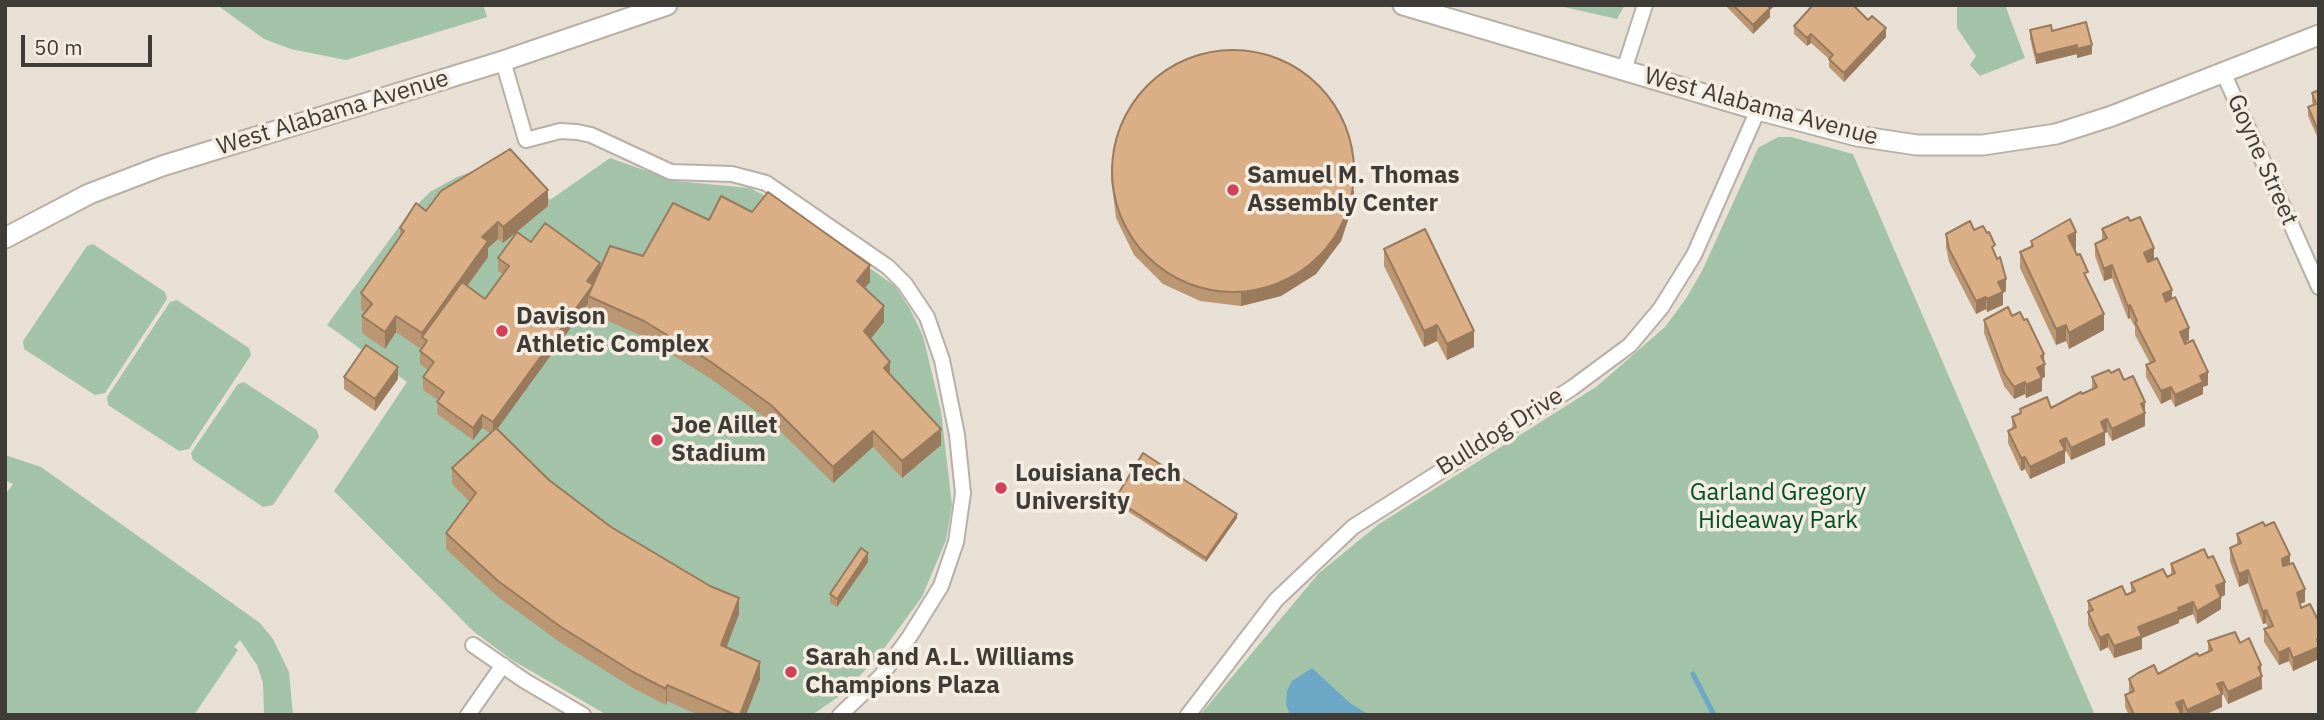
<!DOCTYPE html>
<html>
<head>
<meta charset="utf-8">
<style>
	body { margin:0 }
	#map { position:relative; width:2324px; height:720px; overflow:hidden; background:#e9e0d5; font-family:"IBM Plex Sans",sans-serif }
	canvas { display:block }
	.frame { position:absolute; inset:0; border:7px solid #3f3c37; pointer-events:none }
	.scale { position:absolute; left:21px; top:35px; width:131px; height:32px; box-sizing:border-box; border:4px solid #3f3c37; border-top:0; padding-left:9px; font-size:21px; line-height:24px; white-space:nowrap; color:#3f3c37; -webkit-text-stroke:5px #f6ede2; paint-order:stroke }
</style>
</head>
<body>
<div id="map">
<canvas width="2324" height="720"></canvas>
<div class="frame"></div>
<div class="scale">50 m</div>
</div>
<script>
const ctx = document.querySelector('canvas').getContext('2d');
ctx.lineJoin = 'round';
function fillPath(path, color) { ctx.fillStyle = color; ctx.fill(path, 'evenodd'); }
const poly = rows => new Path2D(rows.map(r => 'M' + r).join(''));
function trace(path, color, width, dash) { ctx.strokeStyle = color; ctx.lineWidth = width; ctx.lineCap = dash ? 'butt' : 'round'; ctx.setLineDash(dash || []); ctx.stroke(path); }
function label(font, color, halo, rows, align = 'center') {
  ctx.font = font + ' "IBM Plex Sans",sans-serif'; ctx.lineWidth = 7; ctx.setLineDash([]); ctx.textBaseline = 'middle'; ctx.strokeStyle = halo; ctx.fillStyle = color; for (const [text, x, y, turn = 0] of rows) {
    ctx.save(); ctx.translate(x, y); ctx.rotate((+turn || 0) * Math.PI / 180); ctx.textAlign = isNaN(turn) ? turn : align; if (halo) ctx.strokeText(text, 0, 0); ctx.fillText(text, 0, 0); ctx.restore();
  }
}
fillPath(poly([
	[217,5,483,5,487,17,346,60,291,49,264,39],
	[1555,5,1625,5,1617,19],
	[1957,5,2005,5,2025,58,1980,76,1970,65,1976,56,1957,28],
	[1778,137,1791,137,1853,154,2095,715,1200,715,1319,573,1379,524,1596,387,1665,327,1687,297,1703,269,1758,148],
	[513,157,550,200,610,158,675,181,750,188,775,201,895,286,910,309,923,336,941,411,952,505,946,540,922,597,880,654,845,692,818,711,811,715,607,715,512,660,473,631,334,491,407,382,327,325,409,213,430,192,457,177],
	[93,244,165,292,167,299,105,393,95,395,24,349,23,341,87,246],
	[177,300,249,348,251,355,189,449,179,451,108,405,107,397,170,302],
	[244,382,317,430,319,437,273,505,263,507,193,460,191,453,238,384],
	[5,455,41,467,260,623,273,639,289,672,293,715,264,715,263,683,257,665,240,640,234,647,238,650,194,715,5,715,5,495,13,484,5,480]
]), '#a2c3a8');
fillPath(poly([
	[1312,668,1350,703,1369,715,1290,715,1286,704,1287,691,1292,681]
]), '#6ca7c5');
trace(poly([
	[1693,674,1714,715]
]), '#6ca7c5', 5);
const street = poly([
	[503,61,526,140,560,131,577,132,591,135,671,172,732,174,766,183,888,267,905,284,927,317,942,360,957,435,963,493,956,542,941,586,910,636,881,676,840,715],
	[1624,70,1645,5],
	[2223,72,2319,287],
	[473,645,525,681,583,715],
	[468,715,503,665],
	[1188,715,1276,600,1353,527,1572,388,1630,345,1661,308,1694,255,1758,110]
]);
const secondary = poly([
	[1403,5,1758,110,1857,136,1917,145,1983,145,2056,134,2112,116,2319,35],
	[5,238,89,194,162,166,503,61,667,5]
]);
trace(street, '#b8b0a6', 18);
trace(secondary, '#b8b0a6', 23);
trace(street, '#fff', 14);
trace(secondary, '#fff', 19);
fillPath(poly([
	[1725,5,1775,5,1770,10,1770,17,1753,34],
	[1794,26,1886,37,1844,82,1829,67,1829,59,1811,43,1807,46,1794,34],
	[2030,30,2052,31,2092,54,2077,58,2077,54,2036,64,2030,38],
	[2319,90,2319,141,2308,116,2308,107,2313,105,2312,102,2312,93],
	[1111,165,1354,202,1341,241,1316,274,1281,296,1241,306,1200,301,1163,284,1134,255,1116,218,1111,178],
	[548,206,503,243,498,239,488,248,488,257,467,286,485,299,503,274,498,271,498,258,531,242,600,268,643,256,709,220,870,282,864,288,884,322,871,339,890,375,941,445,902,478,873,447,833,483,771,422,711,379,644,337,588,312,588,304,497,429,549,480,611,527,739,614,727,647,760,679,746,715,699,715,667,701,666,705,633,688,561,643,498,597,446,549,446,533,470,502,452,484,452,468,490,433,482,428,473,440,437,414,438,400,423,390,423,377,428,370,420,364,420,351,421,349,396,332,385,349,362,333,362,316,365,313,361,309,361,293,400,238,400,228],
	[2130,221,2154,259,2172,299,2189,340,2184,343,2208,385,2203,387,2203,394,2175,407,2171,399,2161,404,2146,377,2146,365,2150,363,2135,335,2135,327,2130,318,2128,319,2112,278,2104,281,2095,256,2095,244,2102,240,2102,229],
	[1974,230,1995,255,2006,291,2003,293,2003,305,1987,312,1986,309,1976,314,1949,262,1946,247,1946,234],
	[2031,241,2076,249,2074,250,2088,280,2104,330,2069,349,2066,341,2056,345,2020,268,2020,252,2031,247],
	[1384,249,1474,347,1447,360,1437,341,1424,347,1384,266],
	[2012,316,2044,362,2045,377,2042,378,2042,391,2026,398,2025,394,2014,399,2004,386,1984,333,1984,320],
	[2111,373,2124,380,2145,402,2145,426,2112,441,2107,432,2105,433,2105,445,2071,460,2066,451,2065,452,2065,463,2030,479,2025,469,2021,471,2008,443,2008,431,2012,429,2012,417,2020,413,2020,409,2051,408,2082,394,2092,390,2092,377],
	[344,377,398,379,375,411,344,389],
	[1115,499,1237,518,1206,562,1115,503],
	[2265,526,2290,564,2305,602,2300,604,2301,608,2319,622,2319,659,2293,671,2289,661,2279,665,2264,642,2264,629,2268,628,2266,623,2263,624,2248,583,2239,587,2230,561,2230,548,2237,545,2237,534],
	[868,562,837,607,830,603,830,594],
	[2171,564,2225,595,2221,597,2221,609,2197,624,2193,614,2179,620,2179,623,2142,638,2142,649,2114,658,2108,647,2100,651,2088,625,2088,601,2126,595,2131,593,2131,583,2167,577,2171,575],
	[2208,641,2240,643,2261,665,2262,689,2228,704,2223,694,2222,695,2222,707,2204,715,2184,715,2183,713,2181,715,2129,715,2125,707,2125,695,2129,693,2129,679,2158,674,2208,652]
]), '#bb9672');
fillPath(poly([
	[1767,5,1775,5,1770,10,1770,17,1753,34,1753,25],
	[1886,28,1886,37,1844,82,1844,73],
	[1811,34,1811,43,1807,46,1807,38],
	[2077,45,2077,54,2036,64,2036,55],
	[2092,45,2092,54,2077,58,2077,49],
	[548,190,548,206,503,243,503,227],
	[1354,190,1354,202,1341,241,1316,274,1281,296,1241,306,1241,293],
	[498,222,498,239,488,248,488,257,427,342,422,337,422,333,482,237],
	[2076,232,2076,249,2068,252,2068,236],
	[2154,248,2154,260,2144,266,2144,253],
	[600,263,600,275,588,296,588,304,493,435,493,422],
	[870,265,870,282,857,297,857,281],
	[2112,265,2112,278,2104,281,2104,269],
	[2006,279,2006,291,2003,293,2003,305,1987,312,1987,299,1998,282],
	[2172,290,2172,303,2163,307,2163,294],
	[1986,297,1986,309,1976,314,1976,301],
	[2130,305,2130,318,2128,319,2128,307],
	[884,306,884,322,864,347,864,331],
	[2104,314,2104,330,2069,349,2069,333],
	[396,316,396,332,385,349,385,332],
	[1437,325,1437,341,1424,347,1424,331],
	[2066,325,2066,341,2056,345,2056,329],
	[2189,328,2189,340,2180,345,2180,332],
	[1474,331,1474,347,1447,360,1447,344],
	[2044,354,2045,377,2042,378,2042,391,2026,398,2026,385,2037,368,2041,356],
	[890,362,890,378,884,368],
	[398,367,398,379,375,411,375,399],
	[2208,372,2208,385,2203,387,2203,394,2175,407,2175,395,2200,376],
	[2025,382,2025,394,2014,399,2014,387],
	[2171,387,2171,399,2161,404,2161,391],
	[2145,402,2145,426,2112,441,2112,429,2141,404],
	[482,415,482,428,473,440,473,428],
	[2107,419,2107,432,2105,433,2105,445,2071,460,2071,448,2101,422],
	[941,429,941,445,902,478,902,461],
	[873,431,873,447,833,483,833,467],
	[2066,438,2066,451,2065,452,2065,463,2030,479,2030,467,2060,441],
	[2025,457,2025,469,2021,471,2021,458],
	[1237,514,1237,518,1206,562,1206,558],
	[868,553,868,562,837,607,837,599],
	[2290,555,2290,568,2282,571,2282,559],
	[2248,570,2248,583,2239,587,2239,574],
	[2225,582,2225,595,2216,599,2216,586],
	[2305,589,2305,602,2297,605,2297,593],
	[2221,597,2221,609,2197,624,2197,611],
	[739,598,739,614,721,661,721,645],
	[2193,602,2193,614,2179,620,2179,623,2142,638,2142,649,2114,658,2114,646,2138,627],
	[2266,610,2266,623,2263,624,2263,612],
	[2108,634,2108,647,2100,651,2100,638],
	[2319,638,2319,659,2293,671,2293,658],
	[2289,648,2289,661,2279,665,2279,653],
	[760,662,760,679,746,715,740,715],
	[2261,665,2262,689,2228,704,2228,692],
	[2223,682,2223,694,2222,695,2222,707,2204,715,2187,715,2187,710,2217,684],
	[667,685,667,701,666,705,666,689],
	[2183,700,2183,713,2181,715,2176,715,2176,703]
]), '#997a5d');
const building = poly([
	[1733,5,1767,5,1770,8,1753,25,1733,5],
	[1813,5,1853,5,1868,20,1872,16,1886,28,1844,73,1829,59,1833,55,1811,34,1807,38,1794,26,1813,5],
	[2086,22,2092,45,2077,49,2077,45,2036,55,2030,30,2051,25,2052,31,2086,22],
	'1112 171a121 121 0 1 1 242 0a121 121 0 1 1-242 0Z',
	[2319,90,2319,133,2308,107,2316,104,2312,93,2319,90],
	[510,149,548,190,503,227,498,222,482,237,488,241,422,333,396,316,385,332,362,316,372,304,361,293,404,231,400,228,416,203,426,211,441,191,510,149],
	[768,192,870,265,857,281,884,306,864,331,890,362,884,368,941,429,902,461,873,431,833,467,771,405,711,362,644,321,588,296,610,246,643,256,673,203,709,220,721,196,752,212,768,192],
	[2128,217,2130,221,2140,217,2154,248,2144,253,2148,262,2157,258,2172,290,2163,294,2166,302,2175,297,2189,328,2180,332,2185,344,2193,340,2208,372,2200,376,2203,382,2175,395,2171,387,2161,391,2146,365,2155,361,2135,322,2137,321,2130,305,2128,307,2112,265,2104,269,2095,244,2107,238,2102,229,2128,217],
	[2070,219,2076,232,2068,236,2077,255,2080,254,2088,272,2084,273,2104,314,2069,333,2066,325,2056,329,2020,252,2033,246,2031,241,2070,219],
	[1970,221,1974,230,1983,226,1987,233,1989,232,1995,245,1992,247,1997,259,2000,257,2006,279,1998,282,2003,292,1987,299,1986,297,1976,301,1949,249,1946,234,1970,221],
	[545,223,600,263,587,281,593,285,493,422,482,415,473,428,437,402,444,392,423,377,434,362,420,351,427,341,422,337,462,282,485,299,509,266,498,258,517,232,531,242,545,223],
	[1425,229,1474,331,1447,344,1437,325,1424,331,1384,249,1425,229],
	[2008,307,2012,316,2020,312,2024,320,2027,319,2044,354,2041,356,2045,364,2037,368,2042,378,2026,385,2025,382,2014,387,2004,373,1984,320,2008,307],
	[366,345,398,367,375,399,344,377,366,345],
	[2119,369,2124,380,2133,376,2145,402,2141,404,2145,413,2112,429,2107,419,2101,422,2105,432,2071,448,2066,438,2060,441,2065,450,2030,467,2025,457,2021,458,2008,431,2016,427,2012,417,2021,413,2020,409,2047,397,2051,408,2081,392,2082,394,2097,387,2092,377,2109,370,2111,373,2119,369],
	[496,428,549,480,611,527,710,586,739,598,721,645,760,662,740,715,736,715,667,685,666,689,633,672,561,627,498,581,446,533,476,493,452,468,496,428],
	[1143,453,1237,514,1206,558,1115,499,1143,453],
	[2263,522,2265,526,2274,522,2290,555,2282,559,2283,566,2293,563,2305,589,2297,593,2300,604,2301,608,2310,604,2319,622,2319,638,2317,639,2319,647,2293,658,2289,648,2279,653,2264,629,2273,626,2266,610,2263,612,2248,570,2239,574,2230,548,2241,543,2237,534,2263,522],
	[861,548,868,553,837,599,830,594,861,548],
	[2204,549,2208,558,2213,556,2225,582,2216,586,2221,597,2197,611,2193,602,2178,608,2179,611,2138,627,2142,636,2114,646,2108,634,2100,638,2088,612,2093,610,2088,601,2122,586,2126,595,2135,591,2131,583,2163,569,2167,577,2175,573,2171,564,2204,549],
	[2235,632,2240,643,2249,638,2261,665,2258,667,2262,676,2228,692,2223,682,2217,684,2222,694,2187,710,2183,700,2176,703,2181,713,2176,715,2134,715,2125,695,2134,691,2129,679,2138,673,2154,665,2158,674,2197,653,2199,656,2212,650,2208,641,2235,632]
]);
fillPath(building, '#daaf85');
trace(building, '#997a5d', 2);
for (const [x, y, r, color] of [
	[1233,190,7,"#d14158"],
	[502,331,7,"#d14158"],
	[657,440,7,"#d14158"],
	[1001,488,7,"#d14158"],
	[791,672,7,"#d14158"]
]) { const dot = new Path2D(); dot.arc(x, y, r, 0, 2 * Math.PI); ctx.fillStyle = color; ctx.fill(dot); trace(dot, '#f6ede2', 2.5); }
label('24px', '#3f3c37', '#f6ede2', [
	["West Alabama Avenue",1761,107,15],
	["West Alabama Avenue",333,113,-17],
	["Goyne Street",2262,160,66],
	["Bulldog Drive",1500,432,-32]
]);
label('bold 24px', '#3f3c37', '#f6ede2', [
	["Samuel M. Thomas",1247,176],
	["Assembly Center",1247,204],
	["Davison",516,317],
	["Athletic Complex",516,345],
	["Joe Aillet",671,426],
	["Stadium",671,454],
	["Louisiana Tech",1015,474],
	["University",1015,502],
	["Sarah and A.L. Williams",805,658],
	["Champions Plaza",805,686]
], 'left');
label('24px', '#005121', '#f6ede2', [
	["Garland Gregory",1778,493],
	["Hideaway Park",1778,521]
]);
</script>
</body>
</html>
